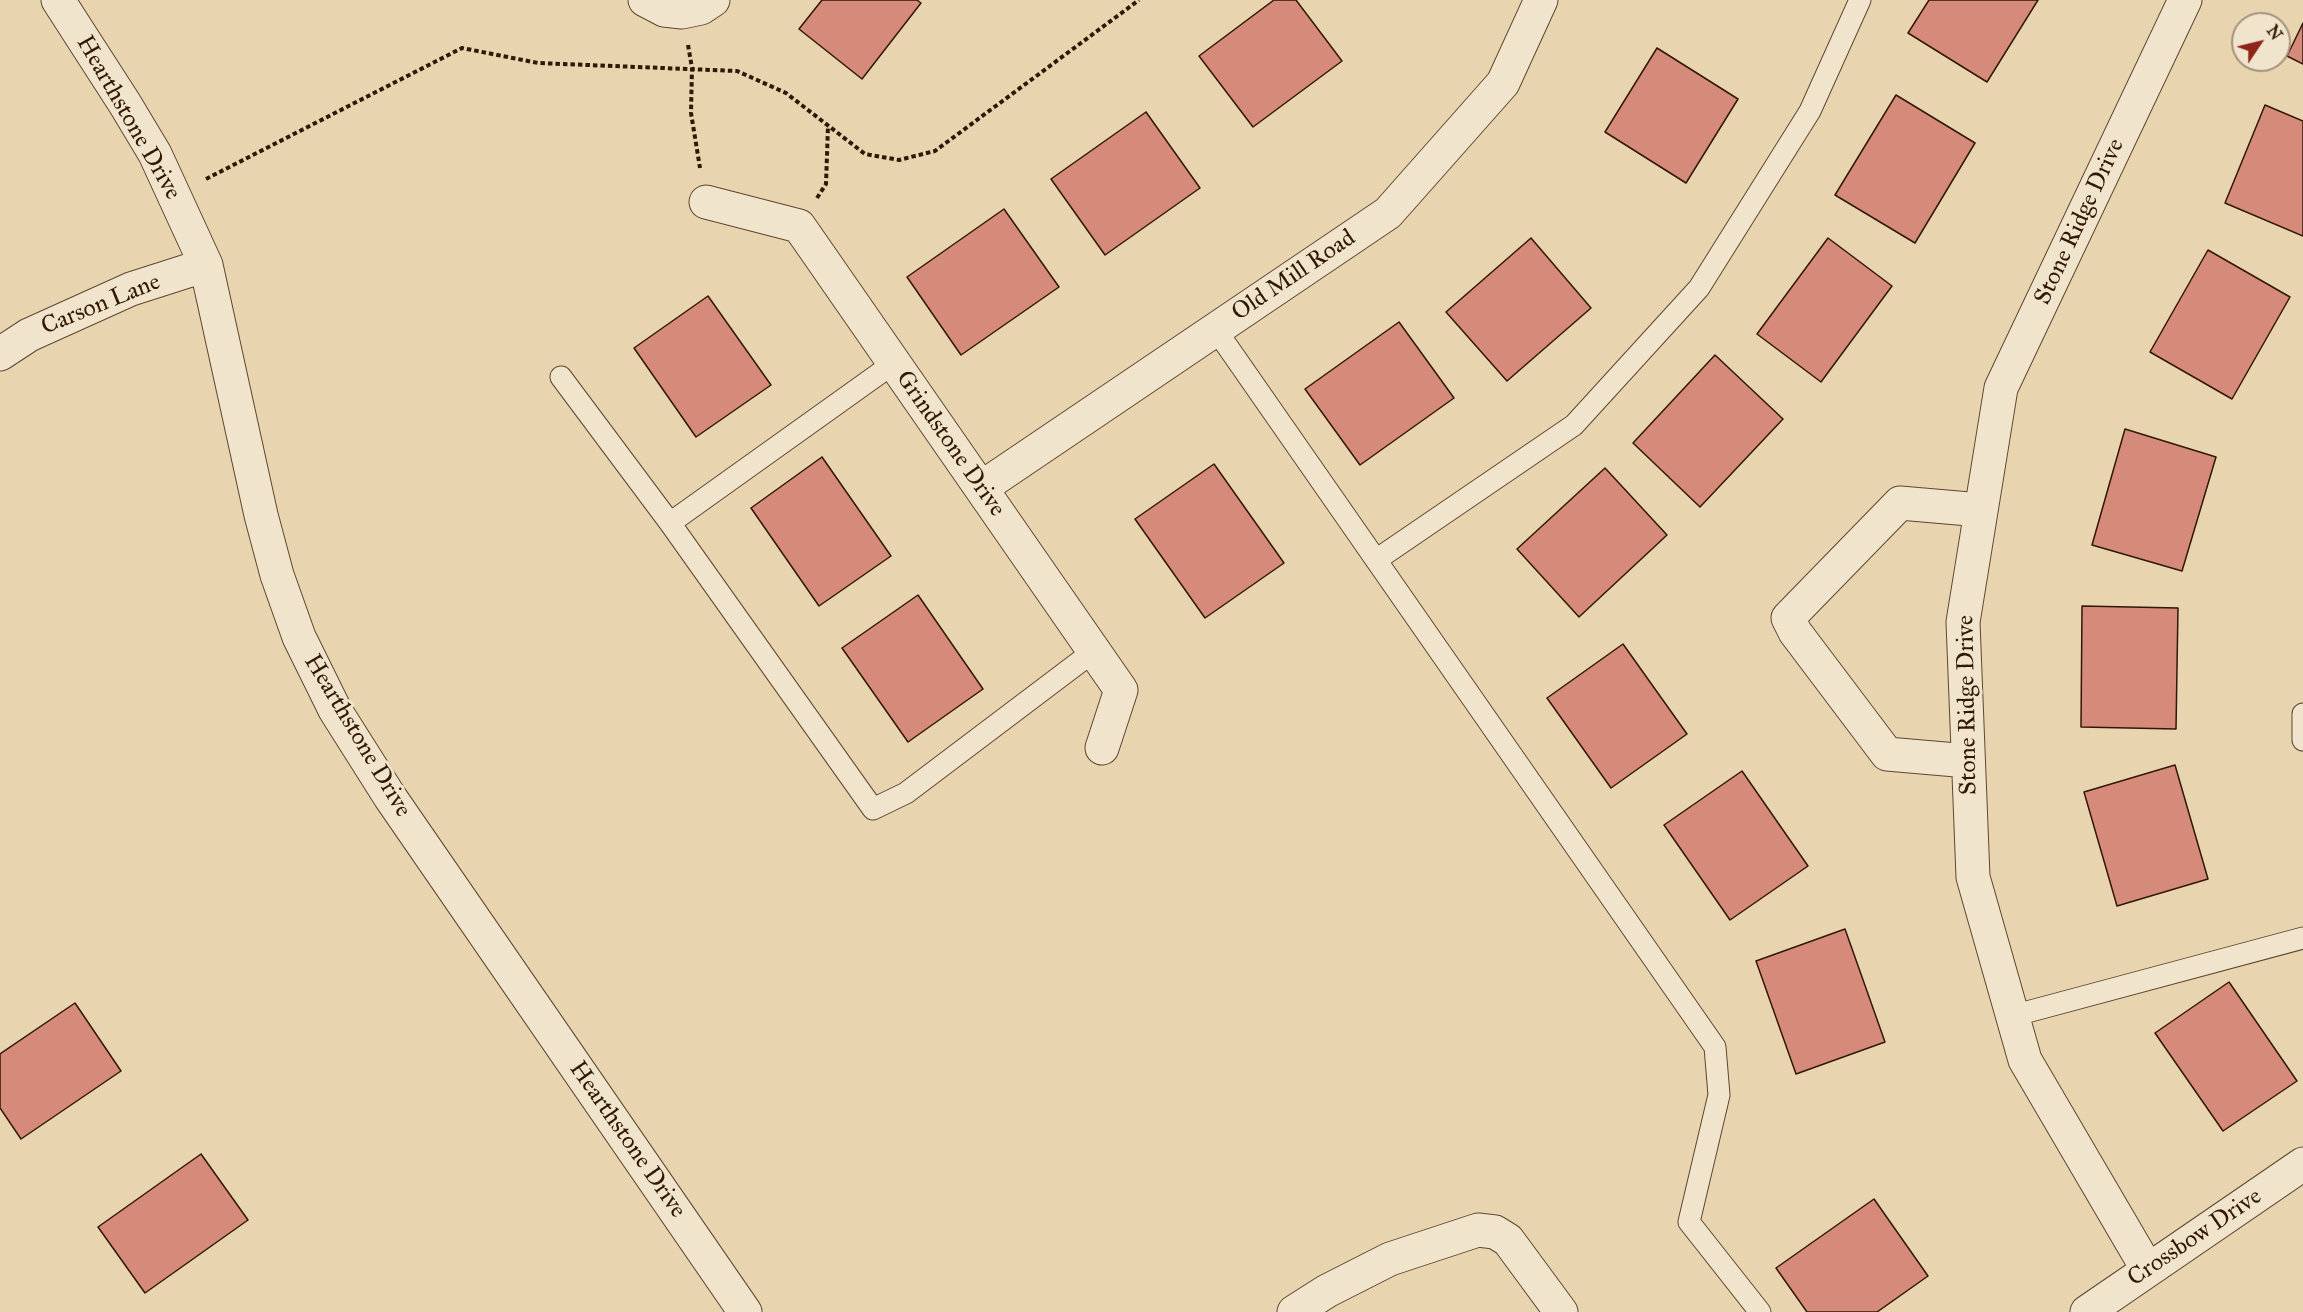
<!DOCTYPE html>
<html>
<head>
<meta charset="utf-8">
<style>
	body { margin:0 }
	#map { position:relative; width:2303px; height:1312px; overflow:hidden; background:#e8d5b0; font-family:"IM FELL Great Primer",serif }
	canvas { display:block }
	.north { position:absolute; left:2231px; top:12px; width:60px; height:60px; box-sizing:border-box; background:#f0e4cc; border:2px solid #a4927d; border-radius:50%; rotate:55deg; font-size:16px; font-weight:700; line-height:24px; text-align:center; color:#311706 }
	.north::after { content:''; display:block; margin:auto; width:21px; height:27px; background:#8f2418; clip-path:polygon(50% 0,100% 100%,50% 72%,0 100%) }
</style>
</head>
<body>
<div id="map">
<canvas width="2303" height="1312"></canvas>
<div class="north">N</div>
</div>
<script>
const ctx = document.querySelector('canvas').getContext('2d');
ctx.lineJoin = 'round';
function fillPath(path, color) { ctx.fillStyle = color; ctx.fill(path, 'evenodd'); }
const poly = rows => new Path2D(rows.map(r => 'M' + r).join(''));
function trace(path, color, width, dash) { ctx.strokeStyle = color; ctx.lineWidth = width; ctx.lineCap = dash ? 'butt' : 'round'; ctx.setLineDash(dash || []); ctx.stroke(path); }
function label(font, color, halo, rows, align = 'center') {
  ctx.font = font + ' "IM FELL Great Primer",serif'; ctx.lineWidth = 6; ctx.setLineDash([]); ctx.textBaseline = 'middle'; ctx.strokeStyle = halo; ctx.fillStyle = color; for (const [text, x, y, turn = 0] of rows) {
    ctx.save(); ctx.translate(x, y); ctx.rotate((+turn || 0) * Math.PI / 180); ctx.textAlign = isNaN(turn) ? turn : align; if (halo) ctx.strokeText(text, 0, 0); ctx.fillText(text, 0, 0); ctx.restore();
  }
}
const building = poly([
	[822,0,917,0,921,3,862,79,799,29,822,0],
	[1274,0,1296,0,1342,61,1253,127,1199,56,1274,0],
	[1929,0,2038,0,1987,82,1908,33,1929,0],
	[2303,23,2303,64,2287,56,2303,23],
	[1657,48,1738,99,1686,183,1605,132,1657,48],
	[1896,95,1975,143,1915,243,1835,195,1896,95],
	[2265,105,2303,121,2303,236,2225,203,2265,105],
	[1146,112,1200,188,1105,255,1051,179,1146,112],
	[1004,209,1059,287,961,355,907,277,1004,209],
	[1531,238,1591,308,1507,381,1446,312,1531,238],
	[1828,238,1892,286,1821,382,1757,334,1828,238],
	[2208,250,2290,297,2232,399,2150,352,2208,250],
	[708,296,771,385,696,437,634,348,708,296],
	[1399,322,1454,398,1360,465,1305,389,1399,322],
	[1715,355,1783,419,1700,507,1633,443,1715,355],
	[2125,429,2216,457,2182,571,2092,545,2125,429],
	[822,457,891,556,819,606,751,508,822,457],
	[1214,464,1284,563,1205,618,1135,519,1214,464],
	[1605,468,1667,535,1579,617,1517,549,1605,468],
	[918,595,983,689,908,742,842,648,918,595],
	[2082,606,2178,608,2176,729,2081,727,2082,606],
	[1623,644,1687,734,1611,788,1547,698,1623,644],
	[2175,765,2208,879,2117,906,2084,792,2175,765],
	[1742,771,1808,866,1730,920,1664,825,1742,771],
	[1845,929,1885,1042,1796,1074,1756,961,1845,929],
	[2229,982,2297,1081,2223,1131,2155,1033,2229,982],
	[75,1003,121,1071,21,1139,0,1108,0,1054,75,1003],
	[201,1154,248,1220,145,1293,98,1227,201,1154],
	[1874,1199,1928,1276,1877,1312,1807,1312,1776,1268,1874,1199]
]);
fillPath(building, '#d68a7a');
trace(building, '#311706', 1.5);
const lane = poly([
	[1216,330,1715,1047,1719,1095,1689,1222,1760,1312],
	[561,377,670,523,873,809,906,793,1094,651],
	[670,523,894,363],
	[1376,560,1574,425,1699,288,1810,111,1860,0],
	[2303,714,2303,740],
	[2012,1016,2303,938]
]);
const street = poly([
	[58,0,125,104,155,154,206,265,261,515,277,575,299,637,335,710,390,797,745,1312],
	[645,0,664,10,682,12,701,8,713,0],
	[706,202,799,226,1121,690,1102,748],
	[0,354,29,335,131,289,206,265],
	[981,488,1388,213,1503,83,1541,0],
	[1968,761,1887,754,1795,632,1788,618,1900,503,1981,510],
	[2148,1270,2025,1060,1973,877,1963,622,2001,388,2185,0],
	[1294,1312,1327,1291,1390,1259,1478,1230,1495,1232,1508,1240,1561,1312],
	[2087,1312,2303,1164]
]);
trace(lane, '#5f4630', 23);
trace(street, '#5f4630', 35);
trace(poly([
	[688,45,692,68,691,113,700,168],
	[206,179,462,48,538,63,737,71,786,93,865,154,899,160,935,151,1139,0],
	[817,198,826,184,828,126]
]), '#311706', 4, [4.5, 3]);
trace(lane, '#f0e4cc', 21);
trace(street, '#f0e4cc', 33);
label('24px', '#311706', '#f0e4cc', [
	["Hearthstone Drive",128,118,60],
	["Stone Ridge Drive",2080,222,-65],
	["Old Mill Road",1294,276,-34],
	["Carson Lane",101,305,-22],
	["Grindstone Drive",950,444,55],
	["Stone Ridge Drive",1968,705,-91],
	["Hearthstone Drive",357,736,59],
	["Hearthstone Drive",627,1140,55],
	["Crossbow Drive",2195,1238,-34]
]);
</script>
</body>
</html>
